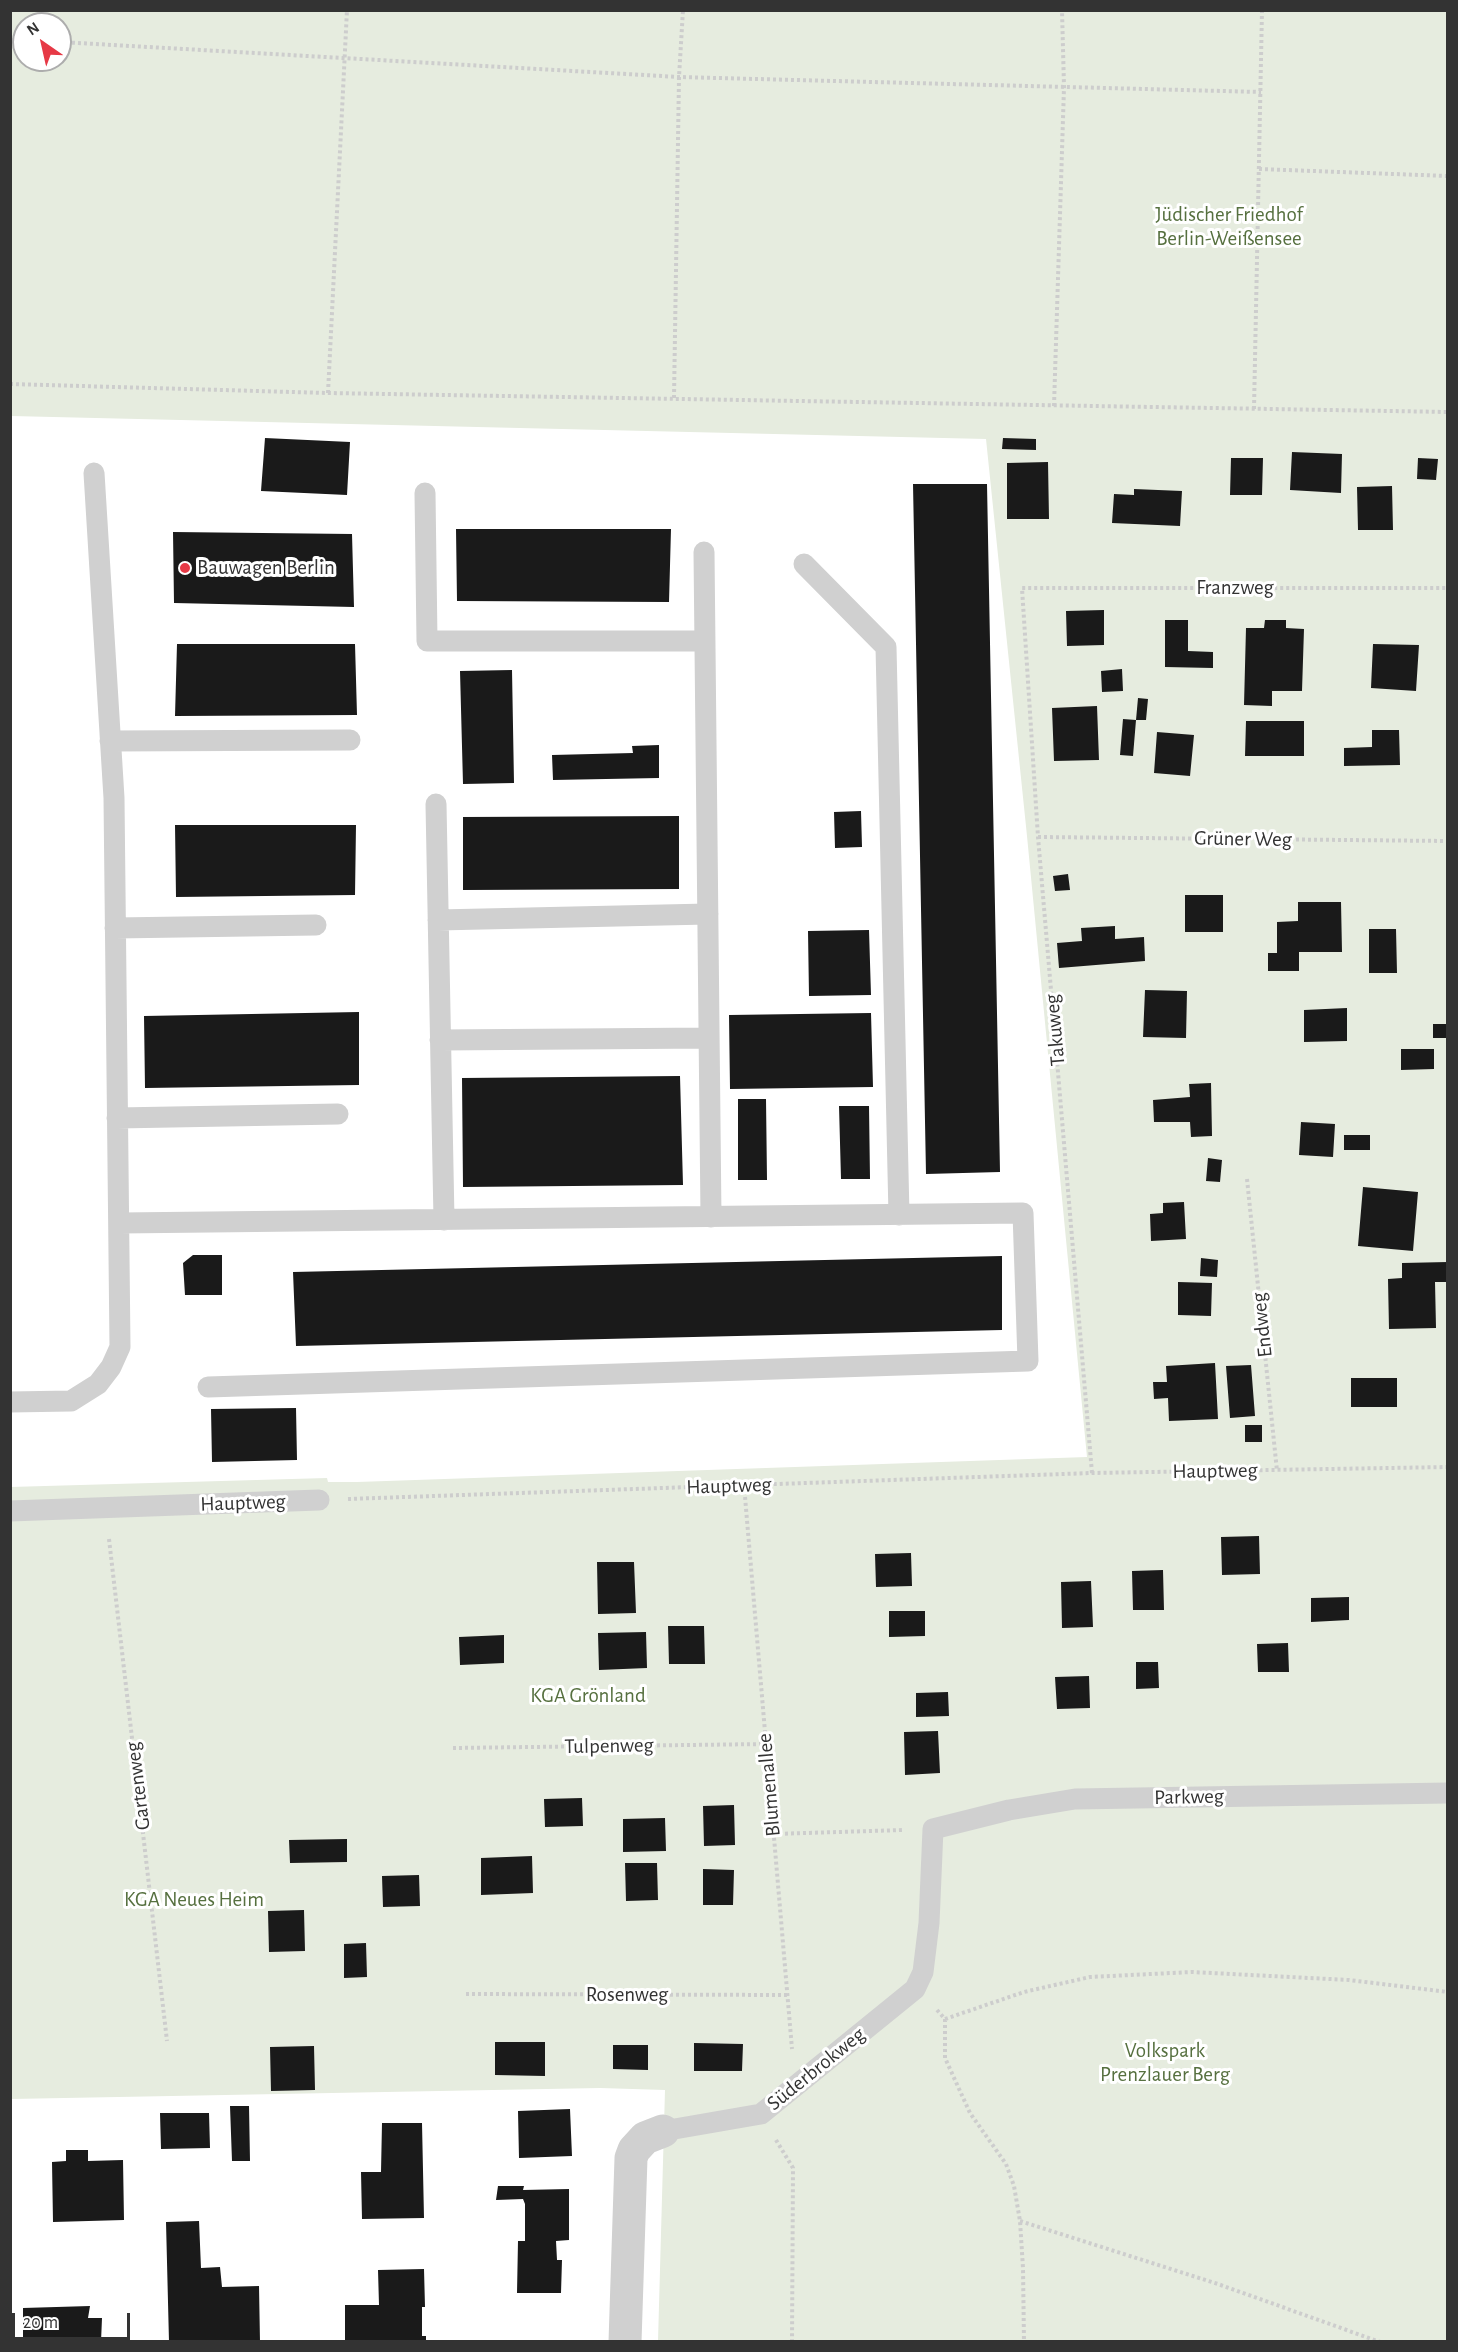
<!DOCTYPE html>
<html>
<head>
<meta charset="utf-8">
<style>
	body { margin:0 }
	#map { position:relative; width:1458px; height:2352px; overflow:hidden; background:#fff; font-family:"Alegreya Sans",sans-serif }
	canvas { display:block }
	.frame { position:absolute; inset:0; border:12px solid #333; pointer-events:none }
	.north { position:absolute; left:12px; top:12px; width:60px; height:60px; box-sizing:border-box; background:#fff; border:2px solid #adadad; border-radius:50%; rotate:326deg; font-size:16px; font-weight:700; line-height:24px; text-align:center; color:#333 }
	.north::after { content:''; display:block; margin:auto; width:21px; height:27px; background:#e63946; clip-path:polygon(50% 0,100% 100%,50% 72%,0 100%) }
	.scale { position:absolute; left:12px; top:2313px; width:118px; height:27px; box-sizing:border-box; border:3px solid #333; border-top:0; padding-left:8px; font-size:18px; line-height:21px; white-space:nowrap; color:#333; -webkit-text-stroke:4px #fff; paint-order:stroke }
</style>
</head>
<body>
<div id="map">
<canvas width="1458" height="2352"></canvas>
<div class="frame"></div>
<div class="north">N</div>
<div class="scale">20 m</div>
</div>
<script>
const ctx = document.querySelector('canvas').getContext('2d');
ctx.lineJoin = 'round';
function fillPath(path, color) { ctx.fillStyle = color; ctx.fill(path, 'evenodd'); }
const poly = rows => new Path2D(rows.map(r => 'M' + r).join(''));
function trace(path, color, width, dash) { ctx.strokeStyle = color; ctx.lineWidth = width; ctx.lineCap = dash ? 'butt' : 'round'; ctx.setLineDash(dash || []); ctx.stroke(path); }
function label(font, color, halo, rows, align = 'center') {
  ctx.font = font + ' "Alegreya Sans",sans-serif'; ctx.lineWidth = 6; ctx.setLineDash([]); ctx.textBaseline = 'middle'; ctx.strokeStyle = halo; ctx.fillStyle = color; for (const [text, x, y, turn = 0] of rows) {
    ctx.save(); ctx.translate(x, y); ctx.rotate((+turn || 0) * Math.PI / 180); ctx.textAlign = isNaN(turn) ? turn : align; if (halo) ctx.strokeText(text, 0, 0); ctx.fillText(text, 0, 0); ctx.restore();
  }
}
fillPath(poly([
	[11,11,1447,11,1447,2341,658,2341,665,2090,600,2088,11,2099,10,1487,327,1478,328,1482,357,1482,1087,1457,1027,836,986,439,11,416],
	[24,24,60,24,60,60,24,60]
]), '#e6ecdf');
fillPath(poly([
	[265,438,350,442,347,495,261,491],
	[1003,438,1036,439,1036,450,1002,449],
	[1292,452,1342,454,1341,493,1290,490],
	[1231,458,1263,458,1262,495,1230,495],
	[1418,458,1438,459,1436,480,1417,479],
	[1048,462,1049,519,1007,519,1007,463],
	[913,484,987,484,1000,1172,926,1174],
	[1392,486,1393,530,1358,530,1357,487],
	[1134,489,1182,491,1180,526,1112,523,1114,494,1134,495],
	[456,529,671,529,669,602,457,601],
	[173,532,352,534,354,607,174,603],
	[1104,610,1104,645,1067,646,1066,611],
	[1165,620,1188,620,1188,651,1213,652,1213,668,1165,667],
	[1265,620,1286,620,1286,628,1304,629,1302,691,1272,691,1272,706,1244,705,1246,628,1264,628],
	[177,644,355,644,357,715,175,716],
	[1373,644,1419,645,1416,691,1371,688],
	[1122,669,1123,691,1102,692,1101,671],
	[512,670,514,783,463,784,460,671],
	[1138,698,1148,699,1146,720,1136,720],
	[1097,706,1099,760,1054,761,1052,708],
	[1123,719,1136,720,1133,756,1120,755],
	[1246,721,1304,721,1304,756,1245,756],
	[1372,730,1399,730,1400,765,1344,766,1344,748,1372,747],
	[1157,732,1194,735,1190,776,1154,773],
	[659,745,659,778,553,780,552,755,633,753,632,746],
	[861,811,862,847,835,848,834,812],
	[679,816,679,889,463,890,463,817],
	[175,825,356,825,355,895,176,897],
	[1068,874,1070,890,1055,891,1053,876],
	[1185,895,1223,895,1223,932,1185,932],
	[1298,902,1341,902,1342,952,1299,952,1299,971,1268,971,1268,953,1277,953,1277,922,1298,921],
	[1115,926,1115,939,1144,937,1145,961,1059,968,1057,943,1082,941,1081,928],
	[1369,929,1396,929,1397,973,1369,973],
	[869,930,871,995,809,996,808,931],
	[1145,990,1187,991,1186,1038,1143,1037],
	[1347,1008,1347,1041,1304,1042,1304,1010],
	[359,1012,359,1085,145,1088,144,1016],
	[871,1013,873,1087,730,1089,729,1015],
	[1433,1024,1448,1024,1448,1038,1433,1038],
	[1401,1049,1434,1049,1434,1069,1401,1070],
	[680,1076,683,1185,463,1187,462,1078],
	[1211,1083,1212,1136,1191,1137,1190,1122,1154,1122,1153,1100,1190,1097,1189,1084],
	[738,1099,766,1099,767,1180,738,1180],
	[839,1106,869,1106,870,1179,841,1179],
	[1301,1122,1335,1124,1333,1157,1299,1155],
	[1344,1135,1370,1135,1370,1150,1344,1150],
	[1208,1158,1222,1160,1220,1182,1206,1181],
	[1363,1187,1418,1192,1413,1251,1358,1246],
	[1184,1202,1186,1239,1151,1241,1150,1214,1163,1213,1163,1203],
	[193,1255,222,1255,222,1295,185,1295,183,1263],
	[1002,1256,1002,1330,296,1346,293,1272],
	[1201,1258,1218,1260,1217,1277,1200,1276],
	[1448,1262,1448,1282,1435,1282,1436,1328,1389,1329,1388,1279,1402,1278,1402,1263],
	[1178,1282,1212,1283,1211,1316,1178,1315],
	[1215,1363,1218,1419,1169,1421,1168,1398,1154,1399,1153,1382,1167,1382,1166,1366],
	[1251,1365,1255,1416,1230,1418,1226,1366],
	[1351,1378,1397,1378,1397,1407,1351,1407],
	[296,1408,297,1460,212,1462,211,1409],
	[1245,1425,1262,1425,1262,1442,1245,1442],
	[1259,1536,1260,1574,1222,1575,1221,1537],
	[911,1553,912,1586,876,1587,875,1554],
	[597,1562,634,1562,636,1613,598,1614],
	[1163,1570,1164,1610,1133,1610,1132,1571],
	[1091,1581,1093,1627,1062,1628,1061,1582],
	[1349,1597,1349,1620,1311,1622,1311,1598],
	[889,1611,925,1611,925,1636,889,1637],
	[668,1626,704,1626,705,1664,669,1664],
	[646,1632,647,1668,599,1670,598,1633],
	[504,1635,504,1663,460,1665,459,1637],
	[1288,1643,1289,1672,1258,1672,1257,1644],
	[1136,1662,1158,1662,1159,1688,1136,1689],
	[1089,1676,1090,1708,1057,1709,1055,1677],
	[948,1692,949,1716,916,1717,916,1693],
	[938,1731,940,1773,905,1775,904,1732],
	[582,1798,583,1826,545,1827,544,1799],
	[734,1805,735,1845,704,1846,703,1806],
	[665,1818,666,1851,623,1852,623,1819],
	[347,1839,347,1862,290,1863,289,1840],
	[532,1856,533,1893,481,1895,481,1858],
	[625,1863,657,1863,658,1900,626,1901],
	[703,1869,734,1870,733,1905,703,1905],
	[419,1875,420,1906,383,1907,382,1876],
	[304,1910,305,1951,269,1952,268,1911],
	[366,1943,367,1977,344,1978,344,1944],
	[495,2042,545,2042,545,2076,495,2075],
	[694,2043,743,2044,742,2071,694,2071],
	[613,2045,648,2045,648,2070,613,2069],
	[314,2046,315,2090,271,2091,270,2047],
	[230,2106,249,2106,250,2161,232,2161],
	[570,2109,572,2156,519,2158,518,2111],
	[160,2113,209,2113,210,2148,161,2149],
	[382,2123,422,2123,424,2218,362,2219,361,2172,381,2172],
	[66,2150,88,2150,88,2161,123,2160,124,2220,53,2222,52,2162,66,2161],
	[498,2186,524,2186,523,2190,569,2189,569,2240,556,2241,557,2260,562,2260,561,2293,517,2293,518,2241,525,2241,525,2204,523,2199,496,2200],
	[199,2221,201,2268,220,2267,222,2287,259,2286,260,2342,169,2342,166,2222],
	[424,2269,425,2307,422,2307,422,2336,426,2336,426,2342,345,2341,345,2305,379,2305,378,2270],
	[90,2306,88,2318,102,2318,101,2342,23,2342,23,2308]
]), '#1a1a1a');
trace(poly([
	[10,40,24,40],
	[60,42,679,77,1261,92],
	[1259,169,1448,176],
	[10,384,328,393,1448,412],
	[328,393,347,10],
	[674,398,679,77,683,10],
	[1054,406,1064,87,1062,10],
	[1254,409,1262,10],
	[1038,837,1448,841],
	[1247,1179,1277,1471],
	[1092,1473,1038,837,1022,588,1448,588],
	[744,1485,792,2049],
	[348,1499,1092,1473,1448,1467],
	[109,1539,167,2041],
	[453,1748,766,1744],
	[773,1834,903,1830],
	[466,1994,788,1995],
	[937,2010,945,2019,945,2058,970,2113,1006,2164,1014,2186,1020,2221,1023,2268,1024,2342],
	[945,2019,1024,1992,1090,1977,1192,1972,1349,1980,1448,1992],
	[776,2140,793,2168,792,2342],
	[1020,2221,1218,2284,1380,2342]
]), '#cdcdcd', 4, [3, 3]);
trace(poly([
	[425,493,427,641,705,641],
	[704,552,711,1217],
	[804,564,886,647,899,1215],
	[110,741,350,740],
	[436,804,444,1220],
	[438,920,708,914],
	[115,928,316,925],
	[440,1040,709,1038],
	[117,1118,338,1114],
	[120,1223,1023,1213,1028,1361,208,1387],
	[10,1402,71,1401,98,1384,111,1367,120,1347,114,798,94,473],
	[10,1511,319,1500],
	[663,2131,761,2114,915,1989,923,1972,929,1923,933,1829,1009,1810,1075,1799,1448,1793]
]), '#d0d0d0', 21);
trace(poly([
	[625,2342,631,2158,634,2150,645,2138,663,2131]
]), '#d0d0d0', 33);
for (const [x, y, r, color] of [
	[185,568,6,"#e63946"]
]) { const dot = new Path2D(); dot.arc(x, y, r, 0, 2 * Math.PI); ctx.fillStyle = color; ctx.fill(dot); trace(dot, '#fff', 2); }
label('21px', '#56703f', '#fff', [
	["Jüdischer Friedhof",1229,215],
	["Berlin-Weißensee",1229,239],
	["KGA Grönland",588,1696],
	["KGA Neues Heim",194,1900],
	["Volkspark",1165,2051],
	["Prenzlauer Berg",1165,2075]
]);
label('21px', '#333', '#fff', [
	["Bauwagen Berlin",197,568]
], 'left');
label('21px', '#333', '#fff', [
	["Franzweg",1235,588],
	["Grüner Weg",1243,839,1],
	["Takuweg",1055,1030,-95],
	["Endweg",1262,1325,-96],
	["Hauptweg",1215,1471,-1],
	["Hauptweg",729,1486,-2],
	["Hauptweg",243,1503,-2],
	["Tulpenweg",609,1746,-1],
	["Blumenallee",769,1785,-95],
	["Gartenweg",138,1786,-97],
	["Parkweg",1189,1797,-1],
	["Rosenweg",627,1995],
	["Süderbrokweg",816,2069,-39]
]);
</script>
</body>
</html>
